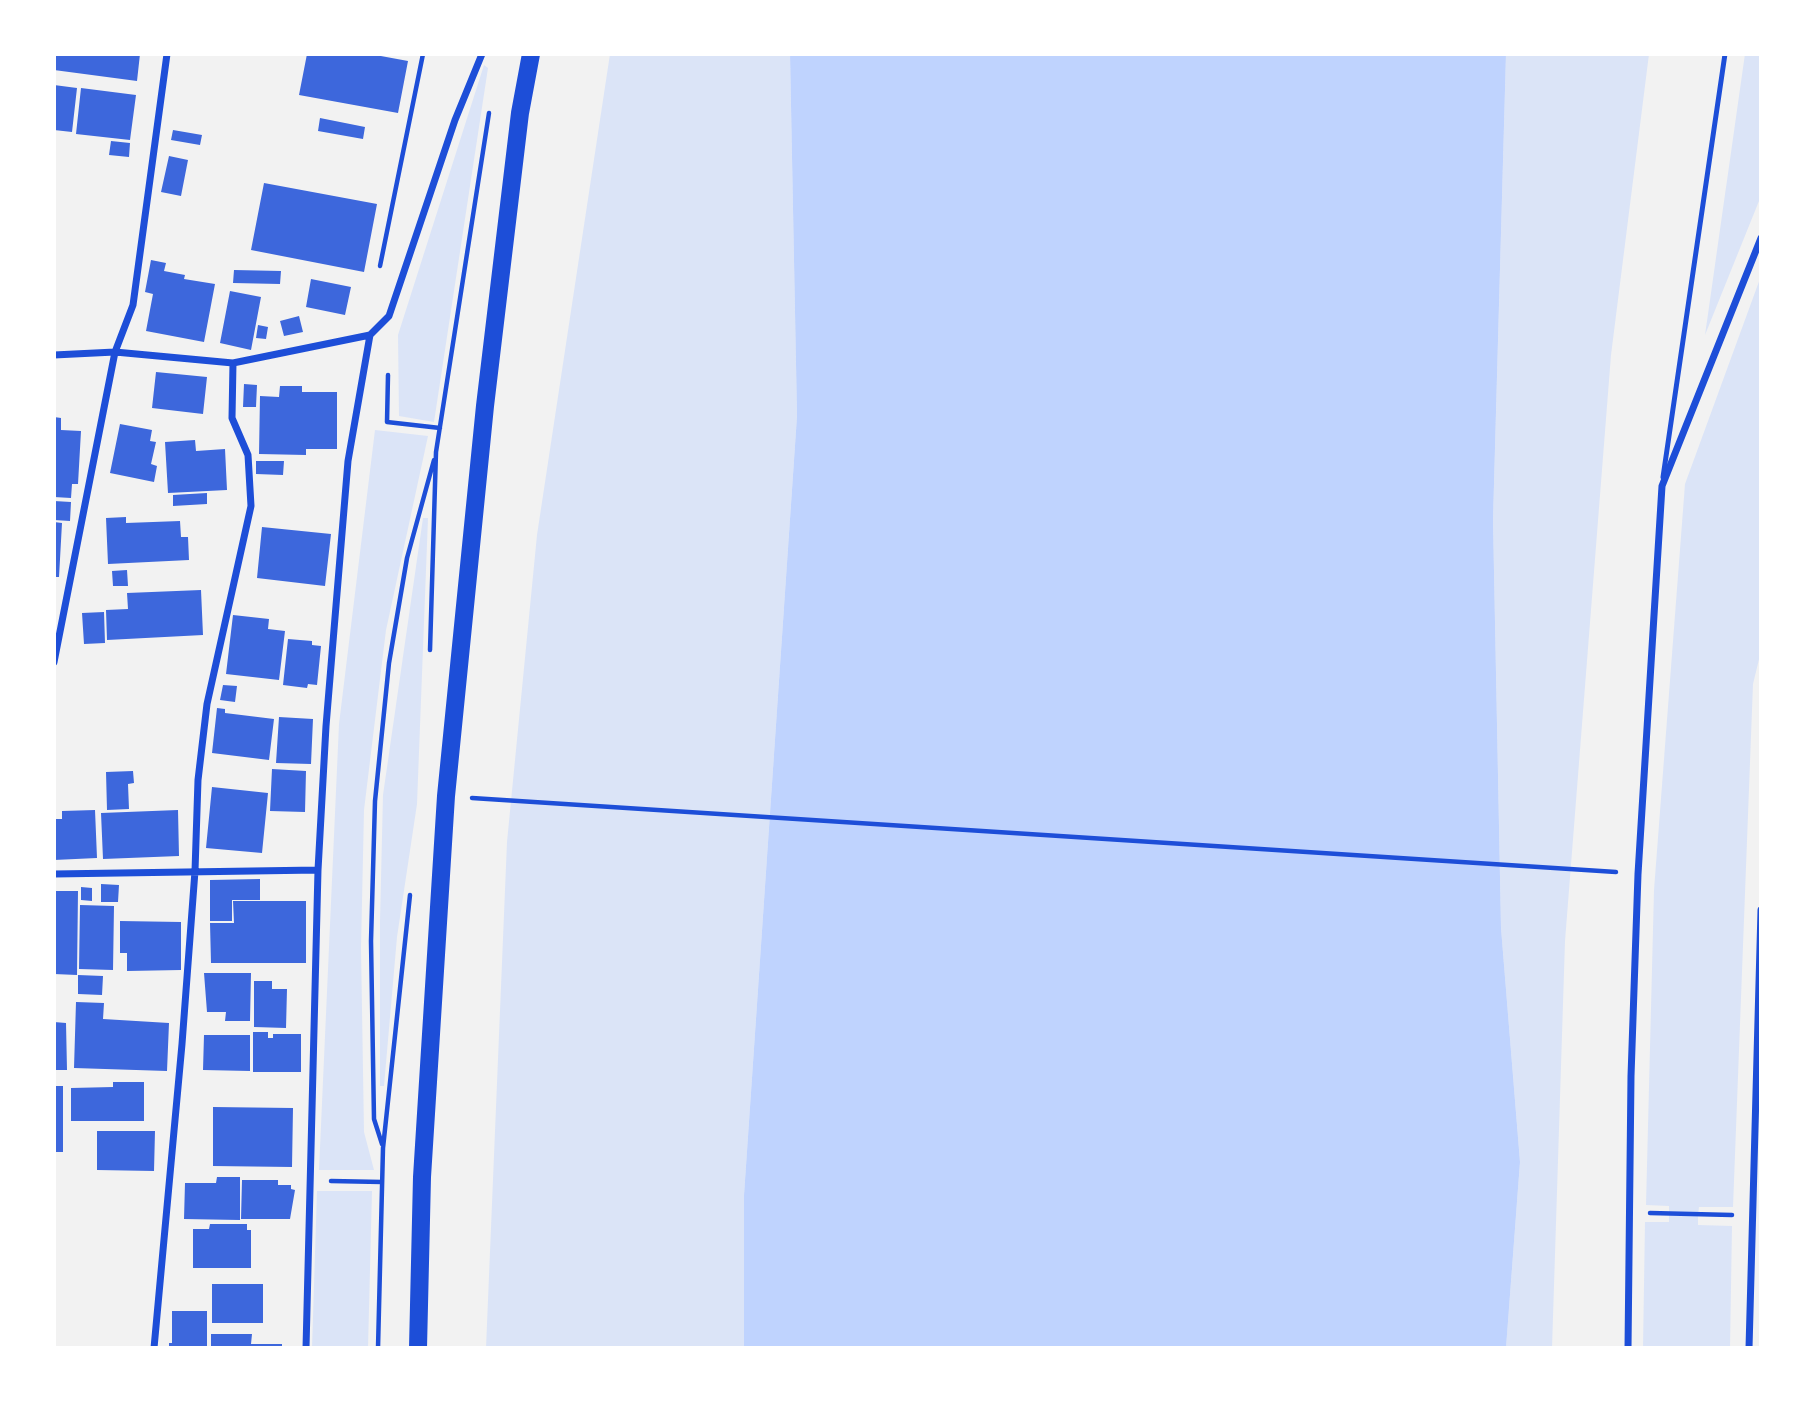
<!DOCTYPE html>
<html>
<head>
<meta charset="utf-8">
<style>
	body { margin:0 }
	#map { position:relative; width:1815px; height:1402px; overflow:hidden; background:#f2f2f2; font-family:Ubuntu,sans-serif }
	canvas { display:block }
	.frame { position:absolute; inset:0; border:56px solid #fff; pointer-events:none }
</style>
</head>
<body>
<div id="map">
<canvas width="1815" height="1402"></canvas>
<div class="frame"></div>
</div>
<script>
const ctx = document.querySelector('canvas').getContext('2d');
ctx.lineJoin = 'round';
function fillPath(path, color) { ctx.fillStyle = color; ctx.fill(path, 'evenodd'); }
const poly = rows => new Path2D(rows.map(r => 'M' + r).join(''));
function trace(path, color, width, dash) { ctx.strokeStyle = color; ctx.lineWidth = width; ctx.lineCap = dash ? 'butt' : 'round'; ctx.setLineDash(dash || []); ctx.stroke(path); }
fillPath(poly([
	[610,54,790,54,797,416,744,1195,744,1348,486,1348,507,842,537,535],
	[1506,54,1649,54,1611,355,1565,941,1552,1348,1506,1348,1520,1162,1501,928,1493,520],
	[1745,54,1761,54,1761,196,1705,335],
	[484,65,488,68,434,422,399,416,398,335],
	[1761,276,1761,651,1753,684,1733,1207,1699,1207,1698,1215,1698,1225,1732,1226,1730,1348,1643,1348,1645,1222,1669,1222,1669,1206,1646,1205,1654,890,1685,484],
	[375,430,428,436,386,630,364,810,361,948,364,1132,374,1170,319,1170,339,724],
	[423,518,428,518,417,804,397,937,384,1086,380,1086,380,921,383,795],
	[317,1191,372,1191,368,1348,312,1348]
]), '#dbe4f7');
fillPath(poly([
	[790,54,1506,54,1493,520,1501,928,1520,1162,1506,1348,744,1348,744,1195,797,416]
]), '#bfd3fe');
fillPath(poly([
	[56,54,140,54,137,81,54,70],
	[307,54,370,54,408,61,398,113,299,95],
	[54,85,77,88,72,132,54,130],
	[81,88,136,95,130,140,76,134],
	[320,118,365,127,363,139,318,131],
	[173,130,202,135,200,145,171,140],
	[111,141,130,143,129,157,109,155],
	[169,156,188,160,181,196,161,192],
	[264,183,377,204,364,272,251,250],
	[151,260,166,263,164,271,185,275,184,279,215,284,204,342,146,331,153,294,145,292],
	[234,270,281,271,280,284,233,283],
	[311,279,351,287,345,315,306,307],
	[230,291,261,297,251,350,220,343],
	[299,316,303,332,284,336,280,321],
	[258,325,268,327,266,339,256,338],
	[156,372,207,377,203,414,152,408],
	[244,384,257,385,256,407,243,407],
	[280,386,302,386,302,392,337,392,337,449,306,449,306,455,259,454,260,396,279,397],
	[54,417,61,418,61,430,81,431,78,484,72,484,71,498,54,497],
	[120,424,152,430,150,441,156,442,151,464,157,466,154,482,110,473],
	[195,440,196,451,225,449,227,490,168,493,165,442],
	[256,461,284,461,283,475,256,474],
	[207,493,207,504,173,506,173,495],
	[54,501,71,502,70,521,54,520],
	[126,517,126,523,180,521,181,537,188,537,189,560,108,564,106,518],
	[54,522,62,523,59,577,54,577],
	[262,527,331,534,325,586,257,578],
	[127,570,128,586,113,586,112,571],
	[201,590,203,635,107,640,106,610,128,609,127,593],
	[104,612,105,643,84,644,82,613],
	[233,615,269,619,268,629,285,631,279,680,226,674],
	[288,639,312,641,312,645,321,646,317,685,308,684,307,688,283,685],
	[223,685,237,686,235,702,220,700],
	[217,708,225,709,225,713,274,719,269,760,212,753],
	[279,717,313,719,311,764,276,763],
	[272,769,306,771,305,812,270,811],
	[133,771,134,783,128,784,129,809,107,810,106,772],
	[212,787,268,793,262,853,206,848],
	[95,810,97,858,54,860,54,819,62,819,62,811],
	[178,810,179,856,103,859,101,813],
	[260,879,260,900,232,900,232,921,210,921,210,880],
	[101,884,119,885,118,902,101,902],
	[81,887,92,888,92,901,81,900],
	[54,891,78,891,77,975,54,974],
	[233,901,306,901,306,963,211,963,210,923,234,923],
	[80,905,114,906,113,970,79,969],
	[120,921,181,922,181,970,127,971,127,953,120,953],
	[204,973,251,973,250,1021,225,1021,226,1012,207,1012],
	[78,975,103,976,102,995,78,994],
	[254,981,272,981,272,989,287,989,286,1028,254,1027],
	[76,1002,104,1003,103,1019,169,1023,167,1071,74,1068],
	[54,1022,66,1023,67,1070,54,1070],
	[253,1032,268,1032,268,1038,273,1038,273,1034,301,1034,301,1072,253,1072],
	[204,1035,250,1035,250,1071,203,1070],
	[113,1082,144,1082,144,1121,71,1121,71,1088,113,1087],
	[54,1086,63,1086,63,1152,54,1152],
	[213,1107,293,1108,292,1167,213,1166],
	[97,1131,155,1131,154,1171,97,1170],
	[217,1177,240,1177,240,1220,184,1219,185,1183,216,1183],
	[242,1180,278,1180,278,1185,291,1185,291,1189,295,1190,290,1219,241,1219],
	[210,1224,247,1224,247,1230,251,1230,251,1268,193,1268,193,1229,209,1229],
	[212,1284,263,1284,263,1323,212,1323],
	[172,1311,207,1311,207,1348,169,1348,169,1343,172,1343],
	[211,1334,252,1334,251,1344,282,1344,282,1348,211,1348]
]), '#3d67dc');
trace(poly([
	[380,266,423,54],
	[388,375,387,422,440,428],
	[430,650,436,452,489,113],
	[472,798,1616,872],
	[382,1144,374,1119,371,941,375,801,389,663,407,558,434,460],
	[331,1181,382,1182],
	[1650,1213,1732,1215],
	[378,1348,383,1148,410,895]
]), '#1d4ed8', 4.5);
trace(poly([
	[1663,477,1725,54]
]), '#1d4ed8', 5);
trace(poly([
	[54,355,115,352,233,363,370,335,389,316,455,120,482,54],
	[54,662,115,352,133,305,167,54],
	[54,874,318,870],
	[154,1348,182,1044,195,871,198,780,207,704,251,506,248,455,232,418,233,363],
	[306,1348,318,870,326,726,348,461,370,335],
	[1628,1348,1631,1076,1638,874,1662,486,1761,238],
	[1749,1348,1761,910]
]), '#1d4ed8', 7);
trace(poly([
	[418,1348,422,1177,446,796,485,406,520,113,531,54]
]), '#1d4ed8', 18);
</script>
</body>
</html>
